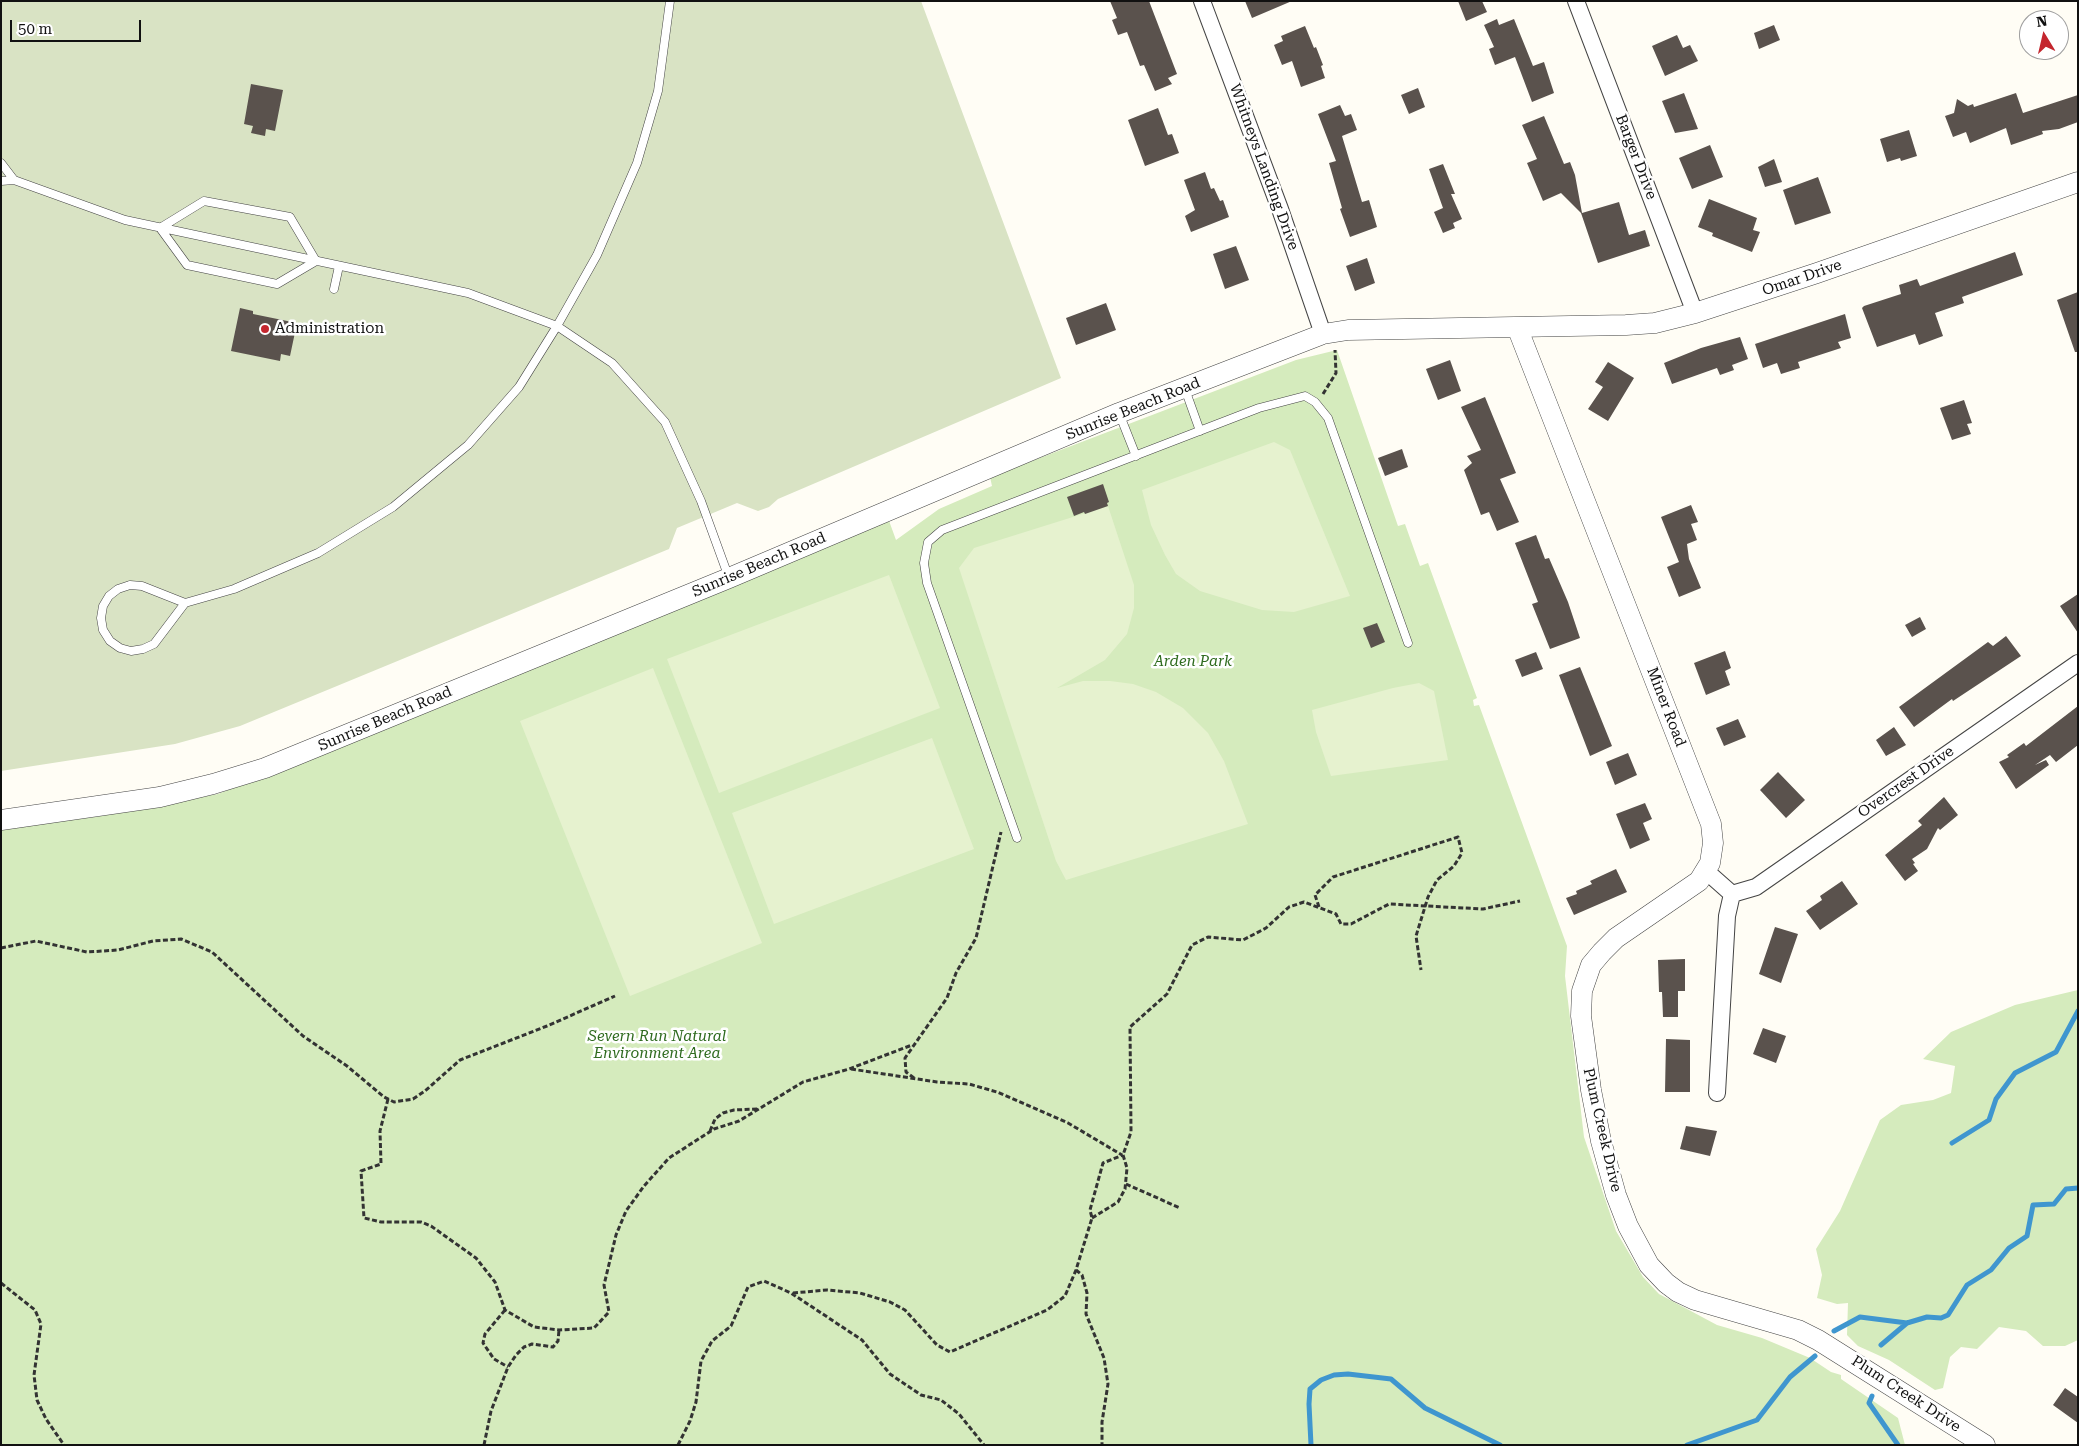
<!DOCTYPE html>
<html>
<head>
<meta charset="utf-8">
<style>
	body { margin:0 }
	#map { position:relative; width:2079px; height:1446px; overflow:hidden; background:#fffdf5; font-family:"Roboto Serif",serif }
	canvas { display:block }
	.frame { position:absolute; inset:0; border:2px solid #111; pointer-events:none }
	.north { position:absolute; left:2019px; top:10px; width:50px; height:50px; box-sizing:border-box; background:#fff; border:1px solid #a0a0a0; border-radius:50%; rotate:351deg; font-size:14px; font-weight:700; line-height:20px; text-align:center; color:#111 }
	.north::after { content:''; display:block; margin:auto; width:18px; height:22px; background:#c4262e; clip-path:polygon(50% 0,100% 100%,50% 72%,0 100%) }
	.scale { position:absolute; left:10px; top:20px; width:131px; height:22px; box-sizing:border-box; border:2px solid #111; border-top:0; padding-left:6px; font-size:15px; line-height:18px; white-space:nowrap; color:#111; -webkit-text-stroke:4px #fff; paint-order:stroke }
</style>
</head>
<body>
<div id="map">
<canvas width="2079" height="1446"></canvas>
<div class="frame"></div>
<div class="north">N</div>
<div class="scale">50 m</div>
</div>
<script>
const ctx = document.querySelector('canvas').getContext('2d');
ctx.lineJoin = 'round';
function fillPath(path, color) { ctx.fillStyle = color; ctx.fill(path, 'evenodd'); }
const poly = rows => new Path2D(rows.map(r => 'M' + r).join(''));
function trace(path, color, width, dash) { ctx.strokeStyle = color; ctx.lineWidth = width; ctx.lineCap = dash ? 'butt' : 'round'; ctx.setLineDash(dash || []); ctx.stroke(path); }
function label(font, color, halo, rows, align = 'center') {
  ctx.font = font + ' "Roboto Serif",serif'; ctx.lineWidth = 5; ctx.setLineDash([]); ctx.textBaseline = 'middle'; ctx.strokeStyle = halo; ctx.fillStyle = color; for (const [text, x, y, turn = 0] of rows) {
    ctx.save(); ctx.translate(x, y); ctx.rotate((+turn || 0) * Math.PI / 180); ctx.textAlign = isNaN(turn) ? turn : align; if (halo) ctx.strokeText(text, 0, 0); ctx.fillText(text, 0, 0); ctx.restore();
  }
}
fillPath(poly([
	[1337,350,1398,526,1405,524,1420,566,1428,563,1477,698,1473,700,1474,706,1479,705,1567,946,1565,976,1584,1137,1616,1231,1643,1277,1659,1294,1717,1325,1762,1338,1810,1358,1831,1372,1841,1375,1841,1379,1898,1418,1905,1445,1,1445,1,828,95,817,218,794,888,518,896,540,939,509,992,486,990,477,1296,360],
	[2078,990,2078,1340,2065,1346,2043,1346,2026,1331,1999,1327,1977,1349,1961,1347,1950,1357,1943,1388,1935,1390,1889,1360,1858,1346,1847,1335,1848,1303,1837,1304,1817,1298,1822,1275,1816,1249,1840,1211,1880,1120,1901,1105,1933,1100,1951,1093,1955,1066,1923,1059,1951,1032,2015,1005]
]), '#d5ebbd');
fillPath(poly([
	[1,1,921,1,1061,378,778,499,769,507,758,511,737,503,677,528,669,549,240,726,175,744,1,771]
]), '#d9e3c4');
fillPath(poly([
	[1274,442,1290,450,1350,596,1294,612,1262,610,1200,591,1176,574,1165,555,1151,525,1142,490],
	[1108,506,1134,585,1134,608,1127,634,1105,660,1057,688,1083,681,1110,681,1133,684,1156,692,1183,708,1208,733,1224,761,1248,824,1066,880,1056,861,959,568,974,548],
	[889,575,940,708,719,793,667,659],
	[653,668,762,943,630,996,520,721],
	[1419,683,1434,691,1448,760,1331,776,1316,732,1312,710,1393,688],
	[932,738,974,849,774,924,732,813]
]), '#e6f2cf');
trace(poly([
	[1952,1143,1989,1120,1996,1099,2015,1073,2056,1052,2078,1011],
	[1834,1331,1860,1317,1907,1323,1927,1317,1941,1318,1948,1315,1967,1285,1991,1270,2009,1248,2027,1236,2033,1205,2054,1204,2066,1189,2078,1188],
	[1881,1345,1907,1323],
	[1872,1396,1869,1403,1898,1445],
	[1311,1445,1309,1404,1310,1389,1321,1380,1334,1375,1348,1374,1391,1379,1425,1408,1500,1445],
	[1687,1445,1757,1420,1790,1377,1815,1356]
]), '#3f96cf', 5);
fillPath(poly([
	[1110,1,1149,1,1177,74,1168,78,1172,84,1155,91,1144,65,1140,66,1127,32,1118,35,1112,20,1117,18],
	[1245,1,1292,1,1252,18],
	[1458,1,1482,1,1487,12,1466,21],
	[1497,19,1499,25,1514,19,1533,66,1544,62,1554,93,1532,102,1515,57,1495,65,1489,49,1494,47,1484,25],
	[1774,25,1780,40,1759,49,1754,33],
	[1305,26,1314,48,1316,47,1323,65,1321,66,1325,78,1301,87,1292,61,1282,65,1274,45,1283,41,1281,36],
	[1677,35,1683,48,1690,45,1698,61,1665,76,1652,46],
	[251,84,283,90,275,131,266,129,265,136,251,133,253,126,244,124],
	[1418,88,1425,107,1409,114,1401,95],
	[1684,93,1698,129,1675,133,1662,101],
	[2016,93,2023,113,2078,95,2078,122,2059,129,2042,131,2043,134,2011,145,2006,128,1970,143,1966,132,1953,137,1945,116,1954,113,1957,99,1968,106,1973,104,1974,107],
	[1340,105,1345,116,1351,114,1357,130,1342,136,1362,202,1369,200,1377,227,1350,237,1340,209,1342,208,1329,163,1336,161,1318,114],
	[1158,108,1168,135,1172,134,1179,153,1145,166,1128,120],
	[1544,116,1564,164,1570,162,1575,175,1582,213,1619,202,1629,235,1645,230,1650,246,1598,263,1581,213,1561,193,1543,201,1527,163,1537,159,1522,125],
	[1909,130,1917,156,1901,161,1900,158,1887,162,1880,139],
	[1710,145,1723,177,1692,189,1679,158],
	[1774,159,1782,182,1765,187,1758,167],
	[1443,164,1455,194,1451,194,1462,219,1453,223,1455,228,1443,233,1434,212,1443,208,1429,169],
	[1205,172,1211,189,1214,188,1220,201,1223,200,1229,217,1191,232,1185,216,1195,210,1184,180],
	[1818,177,1831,213,1795,225,1783,190],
	[1709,199,1757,218,1753,230,1760,232,1752,252,1712,236,1713,233,1698,227],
	[1236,246,1249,280,1225,289,1213,254],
	[2015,252,2023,275,1962,297,1964,303,1935,313,1943,336,1919,345,1915,334,1877,347,1862,308,1864,306,1901,294,1899,285,1917,279,1920,286],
	[1367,258,1375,283,1355,291,1346,266],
	[2078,292,2078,352,2075,352,2057,300],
	[1106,303,1116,330,1076,345,1066,318],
	[240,308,253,311,253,314,297,323,290,356,281,354,280,361,231,351],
	[1845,314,1851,338,1838,342,1841,348,1798,362,1800,368,1781,374,1777,363,1763,368,1755,344],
	[1740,337,1748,359,1732,365,1734,370,1720,375,1717,368,1672,384,1664,363,1701,348],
	[1450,360,1461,391,1438,400,1426,369],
	[1608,362,1634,378,1608,421,1588,409,1603,387,1595,382],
	[1485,397,1516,473,1500,479,1519,522,1497,531,1489,512,1481,515,1464,470,1472,463,1467,456,1481,450,1461,407],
	[1964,400,1972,423,1967,424,1971,434,1952,440,1940,408],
	[1402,449,1408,467,1385,476,1378,458],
	[1103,484,1109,502,1107,503,1108,506,1085,514,1084,512,1074,516,1067,497],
	[1691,505,1698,522,1691,524,1697,540,1687,544,1689,559,1701,588,1679,597,1667,567,1679,562,1661,517],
	[1536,535,1545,559,1549,558,1568,602,1580,638,1550,649,1532,604,1538,602,1515,543],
	[2078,594,2078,633,2060,606],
	[1920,617,1926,629,1912,637,1905,625],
	[1377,623,1385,642,1371,648,1363,628],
	[2006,636,2021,656,1953,701,1952,699,1914,727,1899,707,1988,642,1993,646],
	[1725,651,1731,668,1725,671,1730,685,1706,695,1694,663],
	[1536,652,1543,669,1522,677,1515,660],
	[1580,667,1612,746,1590,756,1559,675],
	[2078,706,2078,745,2056,762,2050,755,2035,765,2046,760,2049,765,2016,789,1999,762,2009,757,2007,755,2024,743,2026,746],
	[1738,719,1746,737,1724,746,1716,728],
	[1894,727,1906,745,1886,756,1876,740],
	[1628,753,1637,775,1615,785,1606,762],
	[1778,772,1805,800,1786,818,1760,790],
	[1944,797,1958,815,1940,830,1938,828,1927,849,1912,859,1915,863,1913,864,1918,871,1905,881,1885,855,1922,825,1918,821],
	[1645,803,1652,819,1643,823,1650,840,1630,849,1616,814],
	[1616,869,1627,892,1574,915,1566,898,1577,894,1576,891,1592,884,1590,881],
	[1842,881,1858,904,1820,930,1806,911,1822,900,1820,896],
	[1775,927,1798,934,1781,983,1759,974],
	[1685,959,1685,991,1678,991,1678,1017,1663,1017,1662,992,1659,992,1658,960],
	[1763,1028,1786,1036,1776,1063,1753,1054],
	[1666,1039,1690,1040,1690,1092,1665,1092],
	[1686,1126,1717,1131,1710,1156,1680,1149],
	[2065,1388,2078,1397,2078,1423,2053,1405]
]), '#5a524d');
const service = poly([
	[1,163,14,180],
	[1,181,14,180,125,220,468,293,557,326,612,363,665,422,701,501,729,578],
	[204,201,290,217,316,261,277,284,187,265,160,228,204,201],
	[334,289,339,266],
	[1185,389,1200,431],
	[1119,413,1136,456],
	[130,585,142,586,185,603,154,644,143,649,131,651,120,648,110,641,103,630,101,618,103,606,109,596,118,589,130,585],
	[185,603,234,589,318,553,393,507,468,445,519,387,557,326,597,255,637,163,658,91,670,1],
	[1017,838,927,583,924,563,928,542,942,530,1259,408,1305,396,1315,402,1328,418,1408,643]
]);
const minor = poly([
	[1202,1,1280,209,1323,334],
	[1576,1,1695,313],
	[1706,871,1732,894,1727,916,1717,1093],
	[1732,894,1756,887,2078,663]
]);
const tertiary = poly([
	[1517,327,1711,824,1713,843,1710,863,1699,881,1616,938,1602,952,1591,965,1582,991,1581,1016,1591,1090,1601,1141,1616,1195,1628,1226,1649,1265,1666,1283,1678,1292,1695,1300,1798,1330,1818,1340,1985,1445],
	[1,820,160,797,213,784,265,768,729,578,1119,413,1323,334,1348,330,1626,325,1655,323,1695,313,1817,273,2078,182]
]);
trace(service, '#444', 9);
trace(minor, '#444', 18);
trace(tertiary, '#444', 21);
trace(poly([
	[1323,394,1336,373,1335,350],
	[1319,907,1315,895,1333,877,1458,837,1462,853,1454,866,1437,880,1428,897,1416,936,1421,970],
	[1,948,36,941,87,952,118,950,153,941,181,939,212,952,303,1036,347,1066,384,1097,394,1102,413,1099,425,1091,460,1060,547,1026,615,996],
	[851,1069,937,1082,969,1084,997,1092,1068,1123,1122,1155],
	[914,1078,906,1072,905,1058,947,998,956,973,976,938,1001,832],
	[388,1099,380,1131,381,1164,361,1171,364,1218,381,1222,421,1222,431,1226,476,1258,495,1282,505,1310,534,1327,559,1330,594,1328,609,1312,604,1285,616,1235,626,1211,644,1186,669,1158,714,1129,739,1121,803,1082,849,1069,912,1045],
	[710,1131,715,1119,723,1113,734,1110,758,1109],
	[1126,1184,1180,1208],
	[1092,1218,1118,1202,1125,1189,1127,1168,1123,1155,1131,1132,1130,1027,1167,994,1192,945,1208,937,1243,940,1266,928,1289,907,1304,902,1336,914,1341,924,1351,924,1389,904,1483,909,1520,901],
	[1076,1270,1082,1275,1087,1293,1086,1314,1104,1358,1108,1384,1102,1422,1102,1445],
	[1,1283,35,1310,41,1324,34,1375,37,1400,46,1419,64,1445],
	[793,1293,827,1290,860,1293,890,1302,905,1310,937,1345,950,1352,1047,1310,1065,1296,1076,1270,1092,1218,1090,1210,1103,1163,1123,1155],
	[505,1310,485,1334,483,1343,494,1359,508,1367],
	[484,1445,491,1411,508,1367,516,1355,524,1347,532,1344,553,1347,558,1341,559,1330],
	[678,1445,690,1421,696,1402,701,1361,712,1341,731,1326,748,1287,764,1281,791,1293,862,1340,890,1374,921,1395,941,1400,959,1414,984,1445]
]), '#333', 3, [5, 2.5]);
trace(service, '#fff', 8);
trace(minor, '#fff', 16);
trace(tertiary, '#fff', 20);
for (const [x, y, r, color] of [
	[265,329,5,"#c4262e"]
]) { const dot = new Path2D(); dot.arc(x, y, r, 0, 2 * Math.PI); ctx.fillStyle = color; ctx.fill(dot); trace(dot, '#fff', 2); }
label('15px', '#111', '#fff', [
	["Barger Drive",1636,157,69],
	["Whitneys Landing Drive",1264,167,70],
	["Omar Drive",1802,278,-19],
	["Sunrise Beach Road",1133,409,-22],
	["Sunrise Beach Road",759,565,-23],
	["Miner Road",1666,707,69],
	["Sunrise Beach Road",385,719,-23],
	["Overcrest Drive",1906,782,-35],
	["Plum Creek Drive",1602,1130,77],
	["Plum Creek Drive",1906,1394,33]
]);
label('15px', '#111', '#fff', [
	["Administration",275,329]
], 'left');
label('italic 15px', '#2f6b1f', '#fff', [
	["Arden Park",1193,662],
	["Severn Run Natural",657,1037],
	["Environment Area",657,1054]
]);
</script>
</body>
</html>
